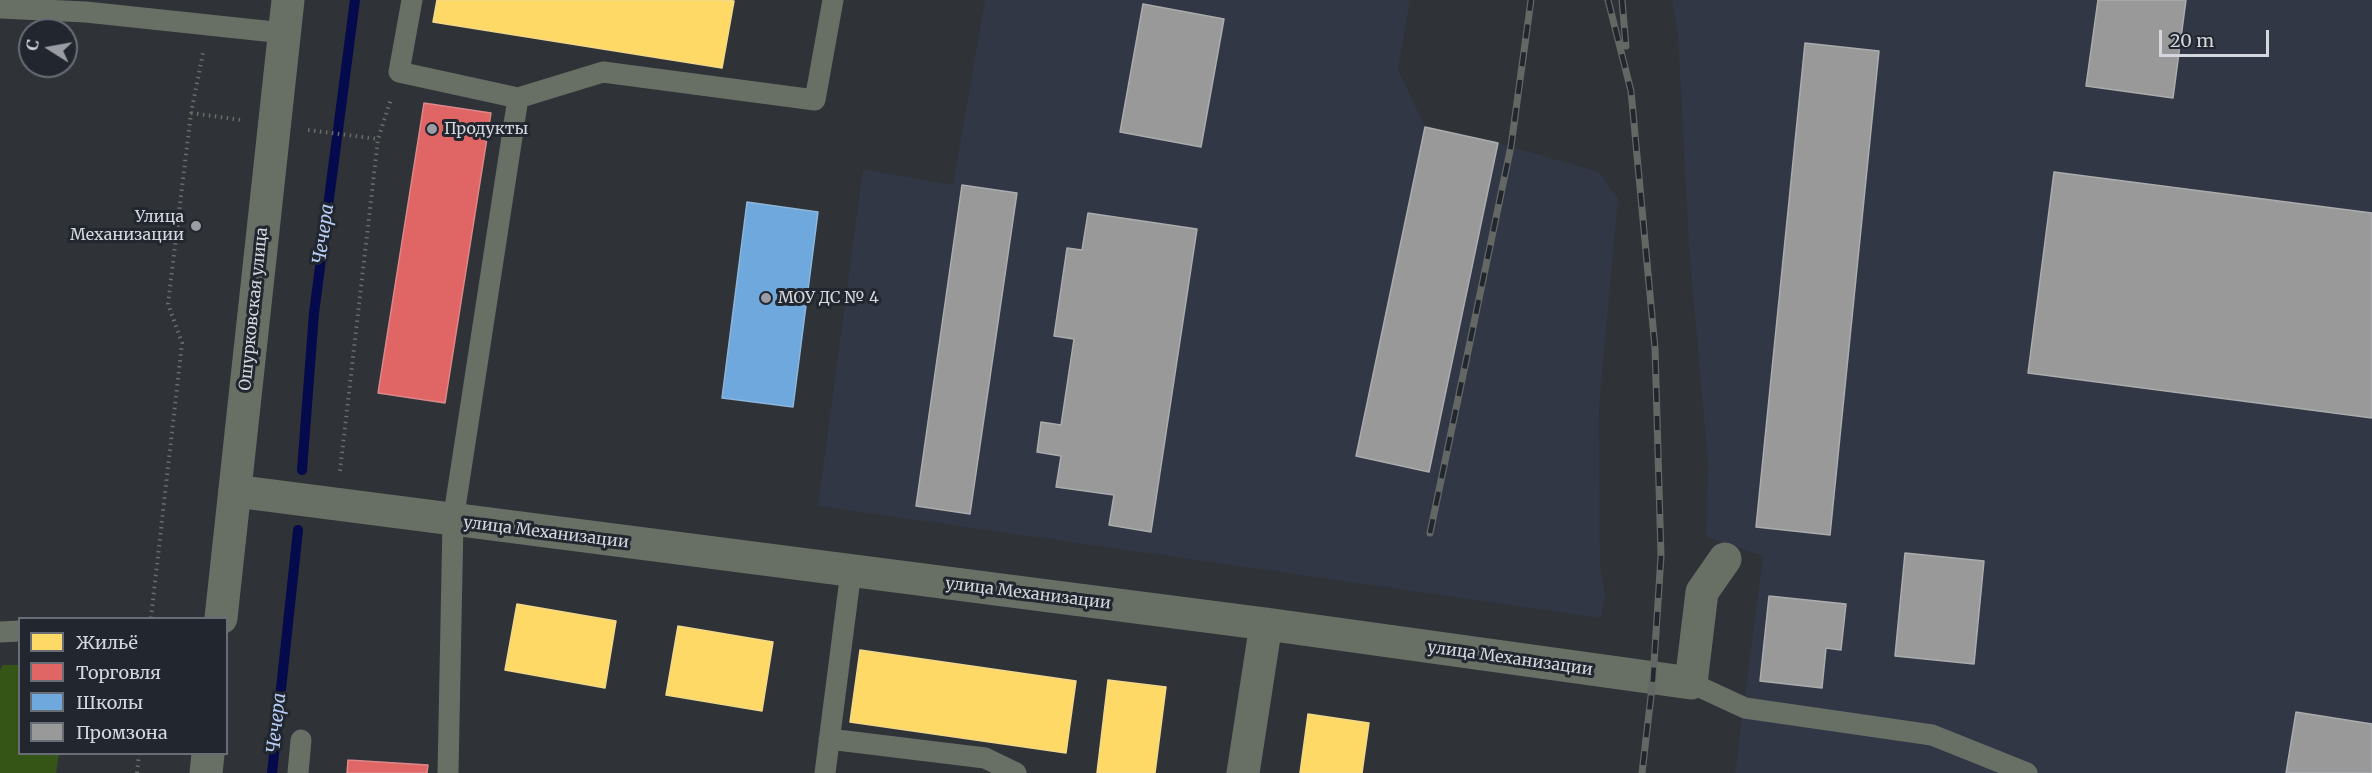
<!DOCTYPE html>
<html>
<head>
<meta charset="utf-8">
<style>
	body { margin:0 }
	#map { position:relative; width:2372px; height:773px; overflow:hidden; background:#2f3236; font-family:Merriweather,serif }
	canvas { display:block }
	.legend { position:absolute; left:18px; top:617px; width:210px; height:138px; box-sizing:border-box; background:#22272f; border:2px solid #696d75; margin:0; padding:8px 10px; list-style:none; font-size:18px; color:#d4d7dd }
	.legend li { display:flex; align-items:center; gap:12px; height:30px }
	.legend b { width:30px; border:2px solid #696d75 }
	.north { position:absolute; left:18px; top:18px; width:60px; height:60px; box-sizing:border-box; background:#22272f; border:2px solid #696d75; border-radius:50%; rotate:281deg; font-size:16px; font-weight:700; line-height:24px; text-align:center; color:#d4d7dd }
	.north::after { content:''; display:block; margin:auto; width:21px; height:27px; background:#9a9da3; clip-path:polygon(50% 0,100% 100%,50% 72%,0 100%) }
	.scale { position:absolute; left:2159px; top:30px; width:110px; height:27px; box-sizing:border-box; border:3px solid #d4d7dd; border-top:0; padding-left:8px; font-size:18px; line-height:21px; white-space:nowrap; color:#d4d7dd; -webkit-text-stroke:4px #22272f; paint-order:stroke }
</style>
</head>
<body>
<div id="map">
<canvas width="2372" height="773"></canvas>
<ul class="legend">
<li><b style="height:16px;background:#ffd966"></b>Жильё</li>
<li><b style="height:16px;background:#e06666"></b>Торговля</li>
<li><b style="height:16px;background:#6fa8dc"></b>Школы</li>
<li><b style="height:16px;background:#999"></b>Промзона</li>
</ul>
<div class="north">С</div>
<div class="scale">20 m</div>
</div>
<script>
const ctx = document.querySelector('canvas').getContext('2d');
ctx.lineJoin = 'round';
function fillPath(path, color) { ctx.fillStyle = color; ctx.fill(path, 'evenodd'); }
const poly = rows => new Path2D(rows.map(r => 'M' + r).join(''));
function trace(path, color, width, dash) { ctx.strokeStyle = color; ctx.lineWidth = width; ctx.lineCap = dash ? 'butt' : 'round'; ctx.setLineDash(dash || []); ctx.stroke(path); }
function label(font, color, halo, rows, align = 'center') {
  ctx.font = font + ' Merriweather,serif'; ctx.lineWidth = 6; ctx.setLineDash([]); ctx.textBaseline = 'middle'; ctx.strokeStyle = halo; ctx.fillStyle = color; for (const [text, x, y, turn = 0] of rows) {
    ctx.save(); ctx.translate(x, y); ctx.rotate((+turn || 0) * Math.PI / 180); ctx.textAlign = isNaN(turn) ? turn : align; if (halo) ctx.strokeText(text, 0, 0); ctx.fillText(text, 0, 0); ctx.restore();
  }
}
fillPath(poly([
	[985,0,1410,0,1398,69,1425,127,1498,143,1599,172,1618,198,1599,407,1600,566,1605,595,1601,618,818,506,863,169,953,185],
	[1672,0,2372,0,2372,773,1735,773,1763,556,1706,537,1708,463,1689,249,1678,35]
]), '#313744');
fillPath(poly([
	[3,665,19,665,20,754,59,754,56,773,0,773,0,670]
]), '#345516');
const homes = poly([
	[437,0,724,0,734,1,722,68,433,22,437,0],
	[517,604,616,621,605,688,505,670,517,604],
	[678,626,773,642,762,711,666,695,678,626],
	[860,650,1076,681,1066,753,850,722,860,650],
	[1108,680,1166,687,1155,773,1097,773,1108,680],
	[1308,714,1369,723,1362,773,1300,773,1308,714]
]);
fillPath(homes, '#ffd966');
trace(homes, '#f2d88a', 1.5);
const shops = poly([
	[424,103,491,113,445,403,378,393,424,103],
	[348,760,428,765,427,773,347,773,348,760]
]);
fillPath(shops, '#e06666');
trace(shops, '#dc888a', 1.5);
const schools = poly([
	[747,202,818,212,793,407,722,398,747,202]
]);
fillPath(schools, '#6fa8dc');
trace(schools, '#8db6dc', 1.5);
const industry = poly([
	[2098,0,2186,0,2173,98,2086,86,2098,0],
	[1143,4,1224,19,1201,147,1120,132,1143,4],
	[1805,43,1879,51,1830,535,1756,527,1805,43],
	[1425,127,1498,143,1429,472,1356,456,1425,127],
	[2054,172,2372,213,2372,418,2028,373,2054,172],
	[962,185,1017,193,970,514,916,506,962,185],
	[1088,213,1197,229,1151,532,1109,525,1114,495,1056,487,1061,456,1037,452,1041,422,1061,425,1074,339,1054,336,1067,248,1082,250,1088,213],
	[1905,553,1984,561,1974,664,1895,656,1905,553],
	[1769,596,1846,604,1841,650,1826,648,1822,688,1760,681,1769,596],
	[2296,712,2372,724,2372,773,2286,773,2296,712]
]);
fillPath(industry, '#999');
trace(industry, '#abacad', 1.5);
trace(poly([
	[302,470,314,313,355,0],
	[272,773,298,530]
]), '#040a4b', 10);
trace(poly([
	[191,113,241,120],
	[308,130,378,139],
	[340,471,378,139,391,99],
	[151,618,182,343,168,304,191,113,203,53],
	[137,773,139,754]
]), '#696e69', 4, [1.5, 4.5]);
trace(poly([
	[412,0,399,72,518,98],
	[0,8,86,12,284,33],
	[0,632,20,631],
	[1691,683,1745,708,1932,735,2027,773],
	[829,739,985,758,1016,773],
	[298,773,301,740],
	[448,773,453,521,518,98,603,72,815,100,833,0],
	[825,773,851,571]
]), '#686f65', 21);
trace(poly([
	[235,491,1266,624,1691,683,1702,592,1725,559],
	[1243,773,1266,624]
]), '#686f65', 33);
trace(poly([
	[221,618,288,0],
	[206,773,208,754]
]), '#686f65', 33);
const rail = poly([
	[1608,0,1631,91,1655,348,1661,556,1653,679,1642,773],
	[1622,0,1626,46],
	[1430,533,1511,146,1531,0]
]);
trace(rail, '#646864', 7);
trace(rail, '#22272f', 4.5, [14]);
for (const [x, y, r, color] of [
	[432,129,6,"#9a9da3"],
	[196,226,6,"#9a9da3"],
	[766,298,6,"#9a9da3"]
]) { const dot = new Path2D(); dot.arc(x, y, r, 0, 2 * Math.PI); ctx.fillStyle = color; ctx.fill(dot); trace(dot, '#22272f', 2); }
label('16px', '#d4d7dd', '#22272f', [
	["Продукты",444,129],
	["Улица",184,217,"right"],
	["Механизации",184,235,"right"],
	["МОУ ДС № 4",778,298]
], 'left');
label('16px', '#d4d7dd', '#22272f', [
	["Ошурковская улица",254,309,-84],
	["улица Механизации",546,533,7],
	["улица Механизации",1028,594,7],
	["улица Механизации",1510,659,8]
]);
label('italic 18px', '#b9cff8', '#22272f', [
	["Чечера",324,234,-82],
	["Чечера",277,723,-84]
]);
</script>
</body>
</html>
